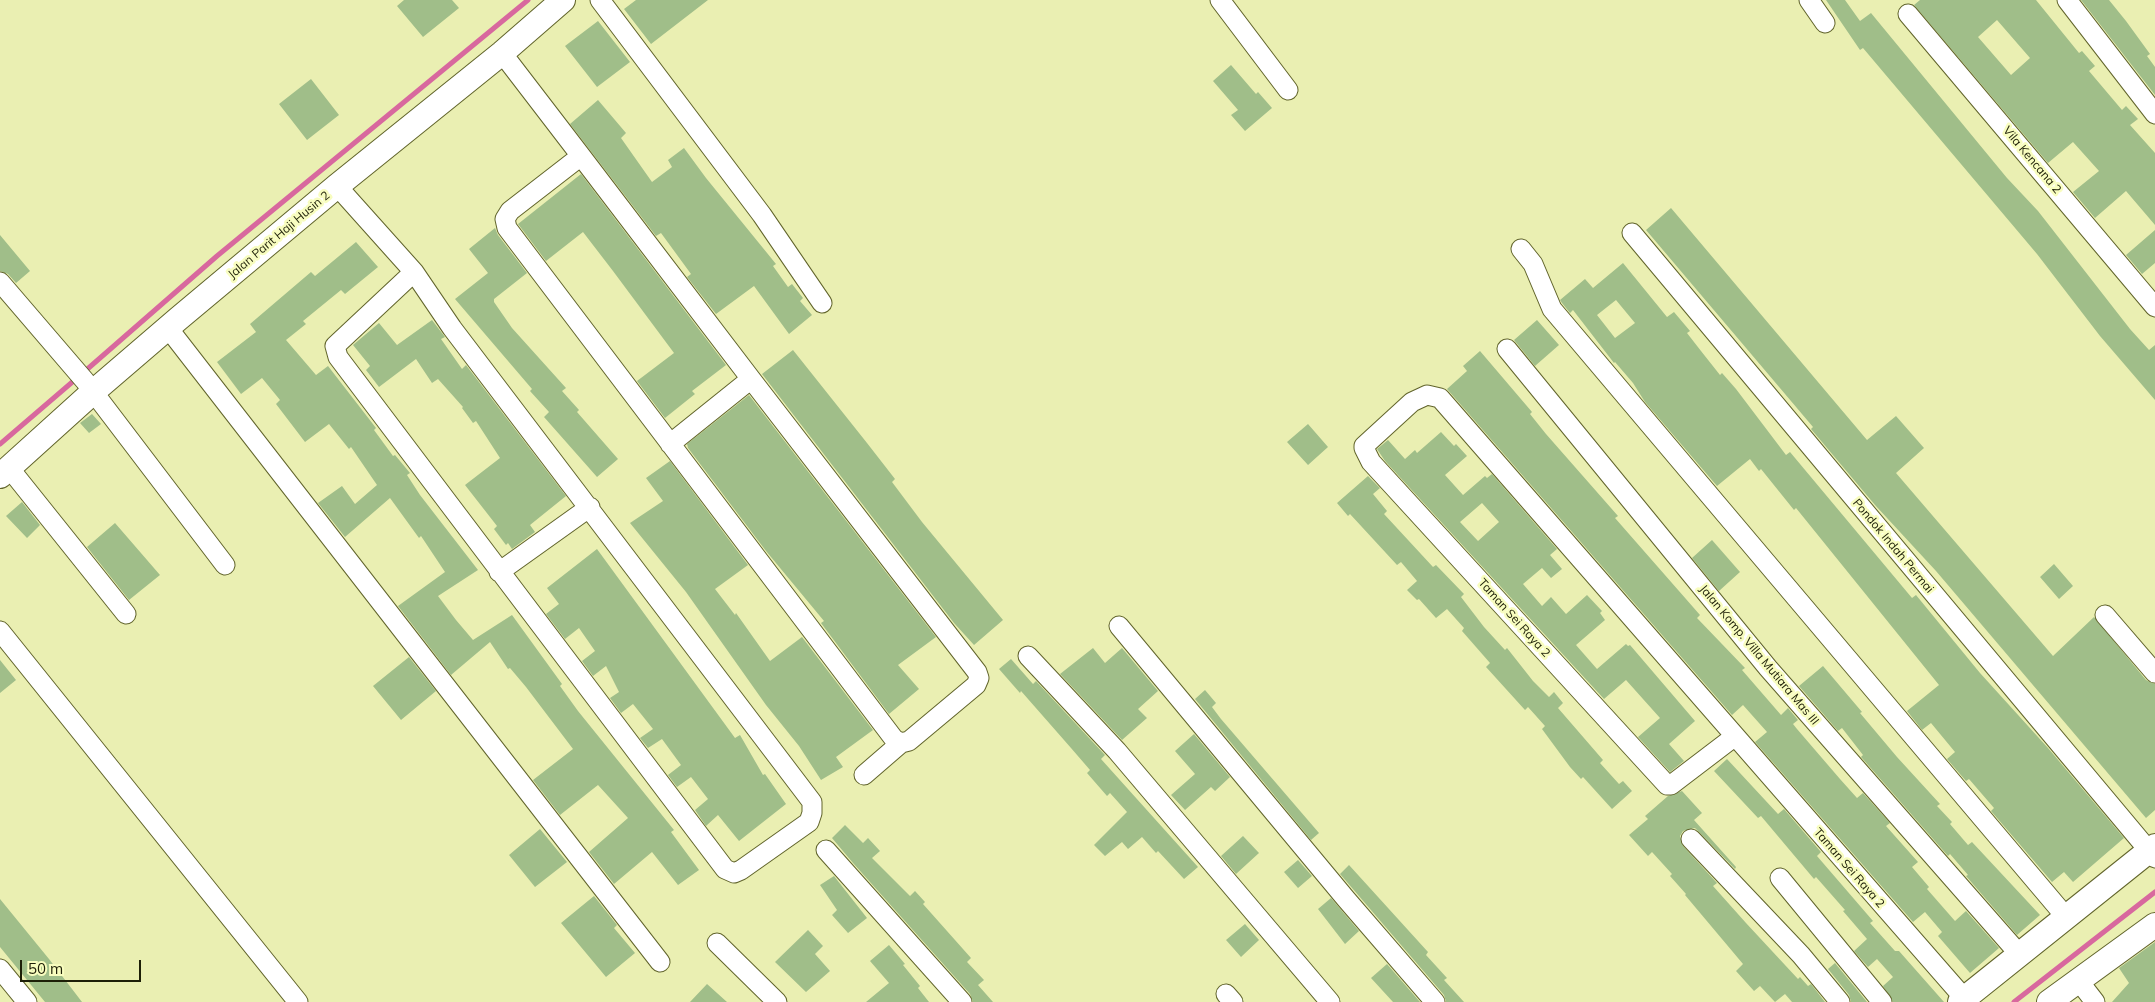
<!DOCTYPE html>
<html>
<head>
<meta charset="utf-8">
<style>
	body { margin:0 }
	#map { position:relative; width:2155px; height:1002px; overflow:hidden; background:#eaefb2; font-family:Mulish,sans-serif }
	canvas { display:block }
	.scale { position:absolute; left:20px; top:960px; width:121px; height:22px; box-sizing:border-box; border:2px solid #1d1f07; border-top:0; padding-left:6px; font-size:15px; line-height:18px; white-space:nowrap; color:#1d1f07; -webkit-text-stroke:4px #f8fdbf; paint-order:stroke }
</style>
</head>
<body>
<div id="map">
<canvas width="2155" height="1002"></canvas>
<div class="scale">50 m</div>
</div>
<script>
const ctx = document.querySelector('canvas').getContext('2d');
ctx.lineJoin = 'round';
const poly = rows => new Path2D(rows.map(r => 'M' + r).join(''));
function trace(path, color, width, dash) { ctx.strokeStyle = color; ctx.lineWidth = width; ctx.lineCap = dash ? 'butt' : 'round'; ctx.setLineDash(dash || []); ctx.stroke(path); }
function fillPath(path, color) { ctx.fillStyle = color; ctx.fill(path, 'evenodd'); }
function label(font, color, halo, rows, align = 'center') {
  ctx.font = font + ' Mulish,sans-serif'; ctx.lineWidth = 5; ctx.setLineDash([]); ctx.textBaseline = 'middle'; ctx.strokeStyle = halo; ctx.fillStyle = color; for (const [text, x, y, turn = 0] of rows) {
    ctx.save(); ctx.translate(x, y); ctx.rotate((+turn || 0) * Math.PI / 180); ctx.textAlign = isNaN(turn) ? turn : align; if (halo) ctx.strokeText(text, 0, 0); ctx.fillText(text, 0, 0); ctx.restore();
  }
}
trace(poly([
	[84,372,217,256,528,0],
	[0,444,77,378],
	[2014,1002,2155,892]
]), '#d8689e', 5);
fillPath(poly([
	[404,0,452,0,459,8,423,37,397,6],
	[636,0,708,0,651,44,624,9],
	[1826,0,1845,0,1860,21,1871,13,2007,178,2038,211,2130,329,2149,350,2155,345,2155,400,2100,336,2037,254,1863,48,1860,50],
	[1920,0,2036,0,2079,53,2082,51,2095,66,2089,71,2122,110,2126,106,2138,119,2130,125,2155,153,2155,225,2126,191,2095,218,2073,192,2099,171,2073,142,2048,163,1914,5],
	[1997,20,2030,58,2011,75,1978,37],
	[2081,0,2109,0,2126,21,2150,54,2147,56,2155,67,2155,95],
	[598,21,630,62,597,87,565,46],
	[1231,65,1256,94,1258,92,1272,108,1245,131,1231,115,1238,110,1213,81],
	[311,79,339,115,307,140,279,104],
	[598,100,626,133,621,138,652,182,672,167,668,160,684,148,706,178,776,264,773,266,788,287,792,284,803,298,800,301,812,315,789,334,754,286,716,314,687,277,691,274,661,233,656,236,570,124],
	[581,174,726,365,692,391,695,394,665,418,637,381,674,353,613,271,583,232,546,261,518,224],
	[1671,208,1867,440,1896,416,1924,448,1896,473,2053,656,2094,617,2146,680,2155,684,2155,810,2146,818,1936,571,1875,505,1811,429,1813,427,1646,230],
	[495,228,498,235,527,273,494,299,494,302,512,328,566,388,562,391,579,410,577,412,618,459,597,477,544,417,549,412,530,391,532,389,455,299,488,273,469,249],
	[2155,230,2155,263,2142,274,2126,255],
	[0,235,30,271,16,283,8,274,0,271],
	[356,242,378,267,345,294,341,290,303,321,306,324,286,340,316,375,328,366,376,428,374,430,393,456,395,455,410,473,407,475,420,495,478,570,438,596,456,620,473,640,512,615,562,684,560,686,578,711,674,830,671,832,699,870,678,885,652,852,614,884,589,852,628,818,598,785,560,815,533,780,573,749,526,687,510,668,508,669,490,642,451,675,398,606,445,572,421,536,419,538,390,498,345,537,318,503,342,486,355,504,377,485,351,447,349,449,329,424,305,442,276,404,280,400,262,378,241,394,217,362,256,332,250,324,311,272,315,276],
	[1623,263,1667,317,1674,312,1690,331,1687,333,1701,351,1720,375,1722,373,1736,389,1786,455,1790,452,1912,598,1916,595,1980,673,2048,748,2124,838,2073,882,2064,872,2052,882,1991,811,1994,808,1969,779,1966,781,1947,759,1955,752,1931,723,1922,730,1907,711,1939,685,1796,508,1794,510,1761,469,1759,471,1750,459,1717,486,1645,402,1633,383,1615,362,1614,363,1573,310,1570,313,1562,303,1560,300,1585,279,1593,288],
	[1616,300,1635,323,1615,338,1597,315],
	[432,320,445,337,441,339,462,369,466,365,566,496,530,525,535,532,512,549,508,543,506,545,494,529,497,526,465,485,500,458,476,421,473,423,462,408,463,407,438,379,432,383,416,359,379,387,366,370,370,366,353,345,379,323,397,345],
	[1537,320,1559,345,1535,366,1514,340],
	[793,350,867,443,895,479,892,482,922,522,1003,620,974,645,954,623,762,374],
	[1480,351,1532,412,1530,414,1546,434,1618,516,1615,518,1700,615,1697,618,1745,668,1742,670,1781,715,1788,708,1798,720,1793,724,1797,729,1840,779,1857,798,1863,793,1890,823,1886,826,1918,862,1912,867,1929,887,1927,889,1955,921,1966,911,1999,948,1970,973,1938,936,1942,932,1925,912,1913,922,1755,742,1767,732,1743,705,1732,715,1447,389,1467,371,1463,366],
	[749,395,936,637,898,665,919,689,889,714,821,623,824,621,766,551,688,448,687,444],
	[92,414,101,424,89,433,80,423],
	[1308,424,1328,447,1308,465,1287,442],
	[1441,432,1454,446,1456,444,1467,456,1445,475,1463,495,1485,476,1487,478,1492,474,1557,549,1550,555,1562,569,1551,578,1542,568,1523,584,1542,606,1551,597,1566,614,1587,595,1602,611,1600,613,1605,620,1576,645,1597,669,1626,644,1628,646,1630,645,1695,721,1669,744,1684,761,1670,772,1638,737,1660,718,1626,680,1604,699,1385,461,1377,449,1388,440,1405,459,1415,450,1417,453],
	[1482,503,1499,522,1478,541,1460,522],
	[670,461,748,565,715,589,735,615,736,613,770,661,802,637,873,730,836,757,843,767,821,780,799,746,766,705,686,592,630,523,663,501,646,478],
	[1368,476,1380,488,1373,494,1387,511,1384,514,1433,567,1436,565,1464,594,1461,597,1484,627,1505,650,1507,648,1533,681,1549,697,1554,692,1563,703,1558,708,1603,760,1600,763,1619,784,1623,781,1632,791,1612,809,1583,777,1581,779,1570,767,1542,729,1545,726,1528,707,1525,710,1486,667,1490,663,1462,631,1464,628,1447,609,1436,618,1419,599,1417,600,1407,590,1417,581,1401,562,1397,565,1350,514,1348,516,1337,503],
	[22,502,40,525,27,538,6,516],
	[115,523,160,575,129,600,87,547],
	[1712,540,1740,572,1719,591,1692,558],
	[597,549,735,738,740,735,763,775,765,774,786,804,739,841,718,815,706,826,695,810,708,799,691,777,677,787,668,775,681,765,662,739,648,748,640,738,653,729,633,704,621,713,610,698,619,692,606,666,593,676,582,661,595,651,579,628,565,639,546,614,559,604,547,588],
	[2054,564,2073,586,2059,599,2040,577],
	[1093,648,1105,663,1122,648,1158,691,1138,709,1147,718,1122,740,1060,674],
	[409,657,436,691,401,720,373,686],
	[1011,659,1033,684,1036,681,1105,755,1101,759,1198,867,1184,879,1158,851,1156,853,1142,837,1128,849,1122,842,1105,856,1094,845,1127,812,1110,793,1107,796,1087,773,1090,770,1071,748,1021,691,1020,693,999,669],
	[0,660,16,680,0,693],
	[1823,666,1862,712,1860,713,1897,757,1940,804,1937,806,1952,822,1950,824,1968,845,1972,842,2040,915,2017,935,1966,876,1968,875,1950,854,1948,856,1861,757,1863,755,1842,728,1838,731,1799,686],
	[1205,690,1216,703,1212,707,1221,719,1319,833,1311,840,1195,699],
	[1194,734,1230,777,1215,791,1211,787,1185,810,1171,795,1195,774,1175,751],
	[1727,759,1778,814,1784,809,1821,852,1817,856,1873,921,1870,923,1895,951,1899,951,1944,1002,1893,1002,1883,986,1893,977,1877,959,1868,967,1854,951,1867,939,1843,911,1845,910,1816,877,1814,879,1761,816,1758,818,1714,771],
	[1682,791,1702,813,1694,820,1736,867,1735,869,1695,828,1683,831,1680,836,1683,846,1717,883,1713,886,1746,923,1798,979,1800,977,1808,986,1811,984,1825,1002,1792,1002,1785,994,1775,1002,1760,986,1754,991,1736,971,1743,964,1685,895,1686,894,1670,876,1672,874,1652,852,1648,856,1629,835,1648,819,1645,816,1668,796],
	[845,825,863,843,868,838,880,851,872,858,910,896,915,891,925,902,923,904,971,958,967,962,984,980,978,985,993,1002,973,1002,970,994,853,863,832,838],
	[540,829,567,862,535,887,509,855],
	[1243,836,1259,853,1236,874,1221,856],
	[1298,860,1312,876,1298,888,1284,872],
	[1349,865,1428,952,1426,955,1447,978,1444,980,1464,1002,1446,1002,1444,995,1340,874],
	[834,876,867,918,848,933,832,915,837,910,820,885],
	[594,896,617,925,614,928,635,953,606,977,561,923],
	[1331,898,1359,931,1345,944,1318,909],
	[0,899,49,959,82,1002,45,1002,0,947],
	[1245,924,1259,940,1241,957,1226,940],
	[808,930,823,946,815,954,830,971,806,992,775,962],
	[2155,942,2155,1002,2112,1002,2129,983,2119,968],
	[889,945,905,964,903,965,920,986,918,988,929,1002,866,1002,889,983,870,961],
	[1835,963,1867,1002,1851,1002,1849,995,1828,969],
	[1387,964,1420,1002,1393,1002,1371,978],
	[707,984,727,1002,690,1002]
]), '#a0be89');
const minor = poly([
	[600,0,762,215,822,303],
	[1220,0,1288,90],
	[1809,0,1825,23],
	[2067,0,2155,114],
	[1908,14,2155,307],
	[502,53,581,156,751,379,977,672,979,678,976,685,909,741,901,743,894,739,507,228,505,219,510,211,581,156],
	[337,186,414,272,452,328,812,802,812,813,809,822,741,870,734,873,725,869,338,357,335,346,414,272],
	[1632,233,2155,858],
	[1521,249,1533,264,1552,309,2066,917],
	[0,282,85,381,225,565],
	[168,328,660,962],
	[1507,349,1768,668,2020,955],
	[670,444,751,379],
	[10,469,126,614],
	[499,572,590,507],
	[2105,615,2155,673],
	[1119,626,1346,899,1435,1002],
	[0,631,298,1002],
	[1028,656,1117,751,1330,1002],
	[1734,737,1671,785,1667,785,1371,462,1364,448,1364,446,1412,402,1427,395,1440,398,1964,998],
	[864,775,901,743],
	[1691,839,1801,955,1840,1002],
	[826,850,962,1002],
	[1780,878,1882,1002],
	[717,943,777,1002],
	[0,969,27,1002],
	[2078,980,2095,1002],
	[1226,994,1233,1002]
]);
const tertiary = poly([
	[0,476,93,392,178,319,337,186,502,53,563,0],
	[1960,1002,2155,846],
	[2049,1002,2155,925]
]);
trace(minor, '#61642b', 21);
trace(tertiary, '#61642b', 26);
trace(minor, '#fff', 19);
trace(tertiary, '#fff', 24);
label('12px', '#1d1f07', '#f8fdbf', [
	["Vila Kencana 2",2032,160,50],
	["Jalan Parit Haji Husin 2",279,235,-40],
	["Pondok Indah Permai",1893,546,50],
	["Taman Sei Raya 2",1514,618,48],
	["Jalan Komp. Villa Mutiara Mas III",1759,655,50],
	["Taman Sei Raya 2",1849,868,49]
]);
</script>
</body>
</html>
